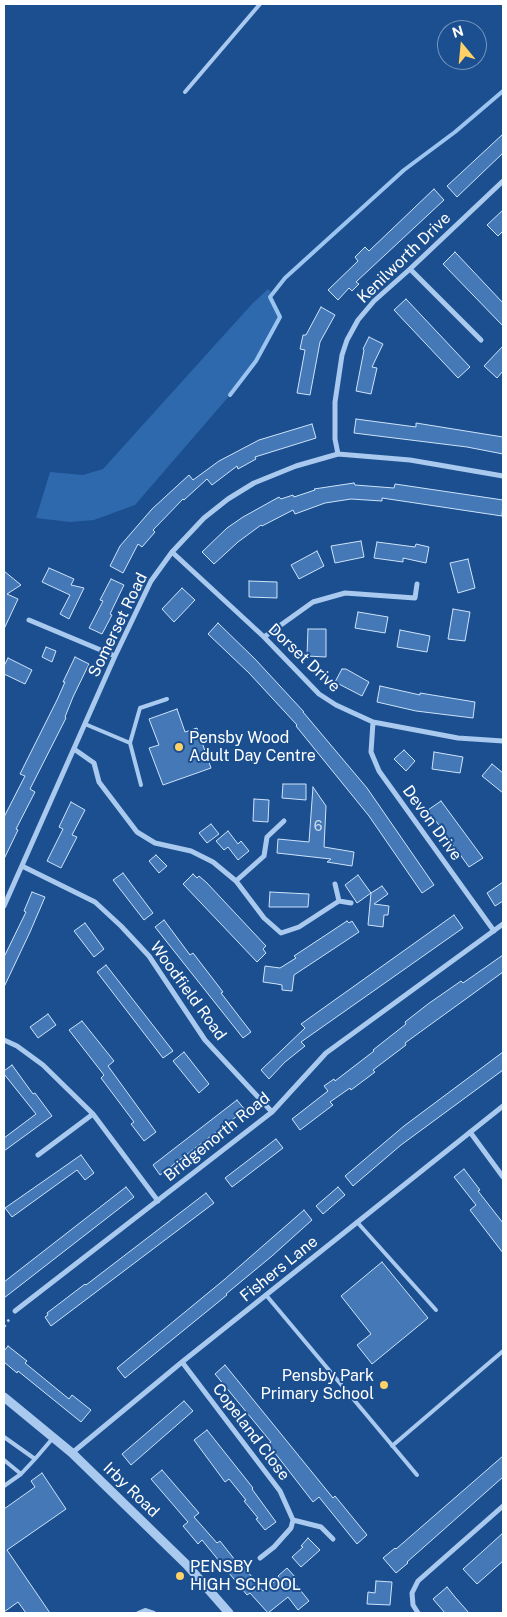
<!DOCTYPE html>
<html>
<head>
<meta charset="utf-8">
<style>
	body { margin:0 }
	#map { position:relative; width:507px; height:1617px; overflow:hidden; background:#1b4f8f; font-family:"Public Sans",sans-serif }
	canvas { display:block }
	.frame { position:absolute; inset:0; border:5px solid #fff; pointer-events:none }
	.north { position:absolute; left:437px; top:20px; width:50px; height:50px; box-sizing:border-box; background:#1b4f8f; border:1px solid #7695bc; border-radius:50%; rotate:343deg; font-size:14px; font-weight:700; line-height:20px; text-align:center; color:#fff }
	.north::after { content:''; display:block; margin:auto; width:18px; height:22px; background:#ffd166; clip-path:polygon(50% 0,100% 100%,50% 72%,0 100%) }
</style>
</head>
<body>
<div id="map">
<canvas width="507" height="1617"></canvas>
<div class="frame"></div>
<div class="north">N</div>
</div>
<script>
const ctx = document.querySelector('canvas').getContext('2d');
ctx.lineJoin = 'round';
function fillPath(path, color) { ctx.fillStyle = color; ctx.fill(path, 'evenodd'); }
const poly = rows => new Path2D(rows.map(r => 'M' + r).join(''));
function trace(path, color, width, dash) { ctx.strokeStyle = color; ctx.lineWidth = width; ctx.lineCap = dash ? 'butt' : 'round'; ctx.setLineDash(dash || []); ctx.stroke(path); }
function label(font, color, halo, rows, align = 'center') {
  ctx.font = font + ' "Public Sans",sans-serif'; ctx.lineWidth = 4; ctx.setLineDash([]); ctx.textBaseline = 'middle'; ctx.strokeStyle = halo; ctx.fillStyle = color; for (const [text, x, y, turn = 0] of rows) {
    ctx.save(); ctx.translate(x, y); ctx.rotate((+turn || 0) * Math.PI / 180); ctx.textAlign = isNaN(turn) ? turn : align; if (halo) ctx.strokeText(text, 0, 0); ctx.fillText(text, 0, 0); ctx.restore();
  }
}
fillPath(poly([
	[268,289,271,292,270,297,280,317,256,361,230,395,135,505,94,520,70,522,36,518,50,472,83,475,103,469,252,304]
]), '#2e69ad');
trace(poly([
	[230,395,256,361,280,317,270,297,285,278,404,170,455,132,503,91]
]), '#9cc4f0', 4);
const building = poly([
	[503,134,503,153,457,197,447,186,503,134],
	[434,189,444,200,356,282,359,284,352,291,349,288,338,300,328,290,358,261,355,257,365,247,369,251,434,189],
	[503,210,503,231,498,236,487,225,503,210],
	[455,252,503,303,503,326,443,264,455,252],
	[406,299,470,367,458,378,394,310,406,299],
	[321,307,335,315,320,342,310,395,297,393,305,350,300,349,303,335,306,335,321,307],
	[369,337,383,344,372,367,377,368,371,394,356,391,364,350,363,349,369,337],
	[503,346,503,371,497,378,484,366,503,346],
	[356,419,416,427,416,423,503,437,503,454,467,447,354,433,356,419],
	[312,424,316,438,255,457,256,459,238,469,237,466,212,485,207,479,184,500,183,499,153,530,155,532,142,547,138,544,123,573,110,566,120,546,152,509,189,475,193,480,219,461,259,440,312,424],
	[354,483,355,485,394,488,395,484,503,500,502,516,382,498,382,501,351,499,325,503,295,514,293,510,262,526,261,525,238,542,214,564,202,552,227,528,243,517,279,497,281,499,293,495,294,497,315,490,314,489,354,483],
	[361,541,364,557,335,563,331,546,361,541],
	[377,542,415,547,416,544,429,547,426,563,403,558,403,562,374,558,377,542],
	[317,551,324,566,299,579,291,565,317,551],
	[468,559,475,588,458,593,450,563,468,559],
	[49,568,74,579,71,585,84,588,69,619,60,614,70,595,42,582,49,568],
	[4,571,21,585,7,594,18,599,4,629,4,571],
	[111,579,124,585,110,614,112,615,102,634,89,628,103,601,100,600,111,579],
	[249,581,277,582,277,598,249,597,249,581],
	[182,588,195,600,174,622,162,609,182,588],
	[453,609,470,612,465,641,448,639,453,609],
	[358,612,388,617,385,633,355,628,358,612],
	[218,623,255,659,304,712,303,712,367,788,434,885,422,893,369,816,296,726,297,725,249,673,208,634,218,623],
	[308,629,326,629,326,657,307,656,308,629],
	[400,630,430,636,427,652,397,647,400,630],
	[46,647,56,651,52,662,42,657,46,647],
	[75,657,89,664,73,697,65,717,66,718,30,789,35,792,16,829,18,830,4,859,4,817,25,776,20,774,57,700,65,682,63,682,75,657],
	[8,658,32,670,25,684,4,674,4,666,8,658],
	[342,669,346,669,369,682,362,696,335,682,342,669],
	[380,686,420,695,420,693,475,702,473,718,416,711,377,702,380,686],
	[177,709,185,732,197,728,211,768,163,785,149,748,159,745,149,719,177,709],
	[404,750,415,761,406,771,394,759,404,750],
	[434,752,463,757,460,773,432,769,434,752],
	[492,764,503,773,503,793,482,776,492,764],
	[283,784,306,784,306,800,282,798,283,784],
	[313,787,326,806,324,847,354,852,352,866,327,862,331,859,277,853,278,839,309,842,313,787],
	[254,799,269,800,268,822,253,821,254,799],
	[441,801,483,858,469,867,428,810,441,801],
	[71,802,85,810,72,835,77,837,61,868,47,861,63,829,59,827,71,802],
	[211,824,219,834,207,843,199,833,211,824],
	[228,831,238,844,241,841,249,851,238,860,228,847,224,850,216,841,228,831],
	[156,855,167,866,159,873,149,861,156,855],
	[123,873,153,913,144,920,113,880,123,873],
	[193,874,197,878,199,876,207,883,266,946,263,949,266,953,257,962,183,884,193,874],
	[358,875,371,893,357,903,345,885,358,875],
	[503,882,503,901,495,906,487,893,503,882],
	[382,886,388,894,374,904,389,906,388,915,384,915,383,927,368,925,371,893,382,886],
	[32,892,45,897,30,932,4,987,4,957,26,912,24,911,32,892],
	[270,892,309,894,308,907,269,907,270,892],
	[454,915,463,928,301,1042,305,1046,285,1062,269,1079,261,1070,305,1028,301,1024,454,915],
	[164,920,190,955,193,953,223,992,221,993,251,1032,243,1038,155,927,164,920],
	[347,921,349,923,352,921,359,932,294,975,292,991,282,990,282,985,277,984,263,982,265,966,280,968,296,958,294,956,347,921],
	[85,923,104,949,94,957,74,931,85,923],
	[503,955,503,972,405,1043,406,1045,373,1070,375,1072,351,1090,350,1088,330,1102,333,1105,300,1130,292,1119,328,1091,324,1086,334,1079,335,1081,374,1051,373,1050,406,1024,405,1022,428,1004,461,981,463,983,503,955],
	[106,965,173,1051,163,1058,97,972,106,965],
	[48,1014,56,1025,38,1038,30,1027,48,1014],
	[82,1021,114,1061,108,1066,156,1132,144,1141,131,1124,134,1122,101,1078,104,1075,69,1030,82,1021],
	[184,1052,209,1084,199,1093,173,1061,184,1052],
	[503,1052,503,1070,401,1145,353,1186,345,1176,404,1126,503,1052],
	[12,1065,33,1094,35,1093,52,1116,4,1151,4,1138,36,1114,4,1074,4,1071,12,1065],
	[237,1100,245,1110,160,1175,153,1165,237,1100],
	[276,1139,283,1148,232,1187,225,1178,276,1139],
	[81,1155,94,1173,85,1180,77,1170,12,1217,5,1208,81,1155],
	[464,1169,480,1190,478,1191,503,1223,503,1253,470,1210,476,1205,454,1177,464,1169],
	[126,1187,134,1197,4,1298,4,1282,126,1187],
	[338,1187,345,1195,323,1214,316,1206,338,1187],
	[206,1193,214,1203,51,1326,45,1317,48,1315,47,1313,85,1284,86,1285,206,1193],
	[304,1210,312,1220,272,1256,226,1294,227,1295,125,1378,117,1368,225,1279,304,1210],
	[382,1262,428,1318,372,1364,357,1345,371,1334,341,1296,382,1262],
	[8,1346,27,1361,25,1363,69,1399,72,1395,91,1410,81,1422,18,1371,17,1373,4,1362,4,1351,8,1346],
	[225,1365,333,1498,335,1496,367,1535,357,1544,319,1497,313,1502,268,1444,271,1442,215,1374,225,1365],
	[184,1401,193,1411,131,1465,122,1454,184,1401],
	[207,1430,253,1488,252,1489,276,1522,265,1530,256,1519,258,1518,244,1501,246,1500,229,1479,225,1482,194,1440,207,1430],
	[503,1456,503,1477,407,1562,408,1563,396,1573,383,1558,395,1548,396,1549,503,1456],
	[162,1470,199,1513,194,1517,217,1543,220,1541,239,1565,241,1563,263,1591,279,1578,278,1576,287,1568,296,1578,293,1581,309,1601,298,1610,288,1597,268,1613,250,1593,247,1595,202,1540,198,1544,183,1526,188,1522,151,1479,162,1470],
	[42,1473,66,1509,7,1550,50,1613,26,1613,18,1602,4,1612,4,1509,35,1487,31,1481,42,1473],
	[503,1533,503,1561,477,1584,463,1569,503,1533],
	[308,1538,320,1550,301,1567,292,1557,303,1547,301,1546,308,1538],
	[376,1581,392,1582,390,1605,367,1604,368,1592,375,1593,376,1581],
	[447,1587,455,1597,469,1613,445,1613,433,1599,447,1587]
]);
fillPath(building, '#4478b7');
trace(building, '#cfe3fa', 1);
trace(poly([
	[4,1327,10,1318]
]), '#a9c9ee', 2.5, [2.5, 4]);
trace(poly([
	[185,92,260,4],
	[85,724,130,743,141,785],
	[130,743,140,708,167,699],
	[357,1222,436,1310],
	[266,1295,417,1475],
	[4,1437,35,1459,53,1438],
	[392,1446,503,1351],
	[4,1460,21,1474],
	[4,1486,21,1474,35,1459],
	[138,1613,145,1610,154,1613]
]), '#a9c9ee', 4);
trace(poly([
	[410,269,481,340],
	[338,454,335,439,335,402,342,355,347,340,358,320,374,301,410,269,503,181],
	[172,552,264,637,319,694,336,705,373,722,458,738,503,741],
	[29,620,115,656],
	[264,637,313,602,345,593,415,598,417,584],
	[373,722,371,752,379,771,494,931],
	[74,749,94,763,99,782,137,832,155,843,191,851,213,862,236,881,264,918,281,933,299,927,339,901],
	[22,866,95,902,121,926,149,956,205,1040,272,1112],
	[236,881,264,856,267,837,284,821],
	[335,884,339,901,351,903],
	[4,906,115,656,151,581,172,552,204,518,228,499,254,483,296,466,338,454,410,460,503,476],
	[4,1040,17,1046,43,1065,93,1114,158,1201],
	[470,1132,503,1177],
	[38,1155,93,1114],
	[15,1311,272,1112,326,1053,503,924],
	[182,1362,280,1491,293,1520,321,1527,333,1539],
	[72,1453,182,1362,503,1106],
	[260,1558,274,1547,291,1528,293,1520],
	[418,1613,413,1605,412,1593,418,1581,503,1506]
]), '#a9c9ee', 5);
trace(poly([
	[4,1397,72,1453,187,1565,229,1613]
]), '#a9c9ee', 9);
for (const [x, y, r, color] of [
	[179,747,5,"#ffd166"],
	[384,1385,5,"#ffd166"],
	[180,1576,5,"#ffd166"]
]) { const dot = new Path2D(); dot.arc(x, y, r, 0, 2 * Math.PI); ctx.fillStyle = color; ctx.fill(dot); trace(dot, '#1b4f8f', 2); }
label('14px', '#d0dded', null, [
	["6",318,827]
]);
label('16px', '#fff', '#1b4f8f', [
	["Kenilworth Drive",404,258,-44],
	["Somerset Road",118,625,-64],
	["Dorset Drive",304,658,43],
	["Devon Drive",432,823,54],
	["Woodfield Road",188,991,54],
	["Bridgenorth Road",217,1137,-39],
	["Fishers Lane",279,1269,-39],
	["Copeland Close",251,1432,53],
	["Irby Road",131,1490,44]
]);
label('16px', '#fff', '#1b4f8f', [
	["Pensby Wood",189,738],
	["Adult Day Centre",189,756],
	["Pensby Park",374,1376,"right"],
	["Primary School",374,1394,"right"],
	["PENSBY",190,1567],
	["HIGH SCHOOL",190,1585]
], 'left');
</script>
</body>
</html>
